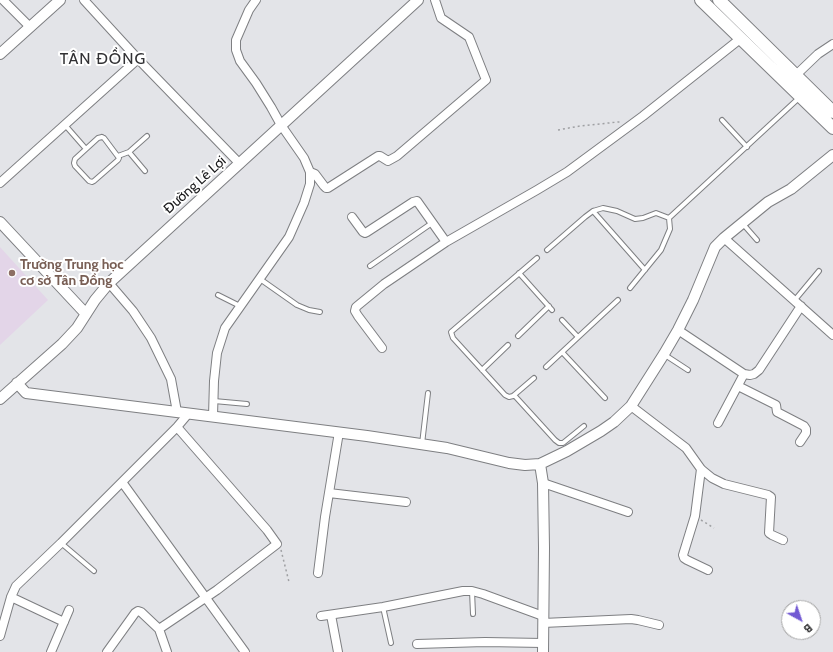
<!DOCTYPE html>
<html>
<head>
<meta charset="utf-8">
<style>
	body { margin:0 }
	#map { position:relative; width:833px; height:652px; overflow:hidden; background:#e3e4e8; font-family:Cabin,sans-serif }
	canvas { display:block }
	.north { position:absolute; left:781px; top:600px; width:40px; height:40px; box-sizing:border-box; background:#fff; border:1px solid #a3a3a3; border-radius:50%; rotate:140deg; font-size:11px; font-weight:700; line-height:16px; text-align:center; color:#18181a }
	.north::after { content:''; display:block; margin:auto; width:14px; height:18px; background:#7259d3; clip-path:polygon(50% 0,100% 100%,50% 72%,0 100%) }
</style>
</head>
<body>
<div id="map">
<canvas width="833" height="652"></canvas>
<div class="north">B</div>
</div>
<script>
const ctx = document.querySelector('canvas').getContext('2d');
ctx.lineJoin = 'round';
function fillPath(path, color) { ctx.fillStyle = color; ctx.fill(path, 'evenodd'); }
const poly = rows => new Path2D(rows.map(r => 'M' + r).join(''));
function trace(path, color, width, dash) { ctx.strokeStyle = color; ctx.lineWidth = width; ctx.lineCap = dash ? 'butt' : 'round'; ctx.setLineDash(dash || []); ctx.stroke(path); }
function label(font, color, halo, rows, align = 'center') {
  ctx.font = font + ' Cabin,sans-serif'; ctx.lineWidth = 4; ctx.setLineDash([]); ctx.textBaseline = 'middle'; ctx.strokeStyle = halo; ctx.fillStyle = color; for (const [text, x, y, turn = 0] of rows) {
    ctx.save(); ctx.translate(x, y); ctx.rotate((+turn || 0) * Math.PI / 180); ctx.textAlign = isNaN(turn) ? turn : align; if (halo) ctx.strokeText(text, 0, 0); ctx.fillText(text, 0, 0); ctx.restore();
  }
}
fillPath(poly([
	[0,247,48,300,0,345]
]), '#e3d5e8');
const service = poly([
	[722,120,747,147],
	[65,125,86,149],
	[102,137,104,138,119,158,118,160,94,181,92,182,89,181,75,166,74,163,75,159,98,138,102,137],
	[129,152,147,136],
	[118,156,129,152,145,171],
	[593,211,645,270],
	[669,218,800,97],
	[743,224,757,240],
	[547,250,585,217,593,211,603,208,617,211,635,219,643,218,656,213,669,218],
	[370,266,432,223],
	[519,273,552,310],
	[260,279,297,305,309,310,320,312],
	[630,288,661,250,670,229,669,218],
	[218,295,240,306],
	[794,301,819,271],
	[562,320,578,337],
	[518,336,549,306],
	[562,352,605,398],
	[665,355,688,370],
	[546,367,618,300],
	[482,370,508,345],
	[534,378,513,396,509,397,505,395,453,338,451,332,537,258],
	[514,395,555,440,559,443,563,443,584,426],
	[214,401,247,404],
	[422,444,428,393],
	[61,543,94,571],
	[472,591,473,614],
	[383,607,391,643]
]);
const minor = poly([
	[3,0,30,27],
	[84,0,138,59,240,164],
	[796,75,818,54,833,44],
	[310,172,315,174,324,186,326,188,328,188,378,156,380,156,388,161,397,156,486,80,469,37,441,18,435,0],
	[0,183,138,59],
	[352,217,363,232,365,233,367,232,413,202,417,201,446,242],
	[724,238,833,335],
	[109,283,133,311,151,338,171,379,177,412],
	[678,330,744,374,750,375,754,374,759,370,801,306],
	[382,348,358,316,355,311,356,307,384,284,446,242,537,190,567,172,643,116,740,39],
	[738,386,776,405,777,412,779,413,804,426,806,429,806,433,800,442],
	[631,406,686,448,701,469,712,478,724,484,768,495,771,497,769,533,772,535,783,540],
	[213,416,214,381,217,353,225,328,289,237,304,203,310,184,310,172,304,158,281,125,271,107,256,83,240,61,236,50,236,40,249,10,256,0],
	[718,423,744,374],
	[701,469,695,516,683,555,684,558,687,560,708,570],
	[122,482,245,652],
	[543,483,628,512],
	[329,493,406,502],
	[318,573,325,517,339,432],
	[11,597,64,622],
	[331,615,338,652],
	[321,616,383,607,463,591,472,591,483,594,543,616],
	[543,623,631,619,638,620,659,625],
	[0,636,11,597,16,586,61,543,177,427,188,414],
	[417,644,485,642,543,643],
	[51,652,69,610],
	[107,652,135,613,138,611,141,612,159,629],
	[167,652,159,629,217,590,277,544,267,530,177,427]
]);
const tertiary = poly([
	[0,54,60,0],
	[0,222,86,314],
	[17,383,26,393,367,436,447,448,509,463,525,465,540,464,567,451,601,431,614,422,631,406,664,354,678,330,693,300,715,247,724,238,768,202,791,189,833,155],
	[0,399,62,344,77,328,95,300,109,283,418,0],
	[540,464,543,483,544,548,543,652]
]);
const primary = poly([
	[701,0,833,128],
	[719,0,833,112]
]);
trace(service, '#7e7f82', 6);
trace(minor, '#7e7f82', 10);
trace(tertiary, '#7e7f82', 12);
trace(primary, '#7e7f82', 14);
trace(poly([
	[558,130,580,126,618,122,622,122],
	[701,520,714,528],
	[281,550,289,582]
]), '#9fa0a3', 1.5, [2, 3]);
trace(service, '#fff', 4);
trace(minor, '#fff', 8);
trace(tertiary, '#fff', 10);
trace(primary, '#fff', 12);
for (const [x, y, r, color] of [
	[12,273,4,"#8d6e63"]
]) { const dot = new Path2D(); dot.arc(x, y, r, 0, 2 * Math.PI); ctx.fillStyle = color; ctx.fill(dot); trace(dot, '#fff', 1.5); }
label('14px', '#18181a', '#fff', [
	["Đường Lê Lợi",195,185,-42]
]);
label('bold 14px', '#785e54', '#fff', [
	["Trường Trung học",20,265],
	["cơ sở Tân Đồng",20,281]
], 'left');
ctx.letterSpacing = '1px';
label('16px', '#323235', '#fff', [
	["TÂN ĐỒNG",103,59]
]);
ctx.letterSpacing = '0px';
</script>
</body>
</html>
